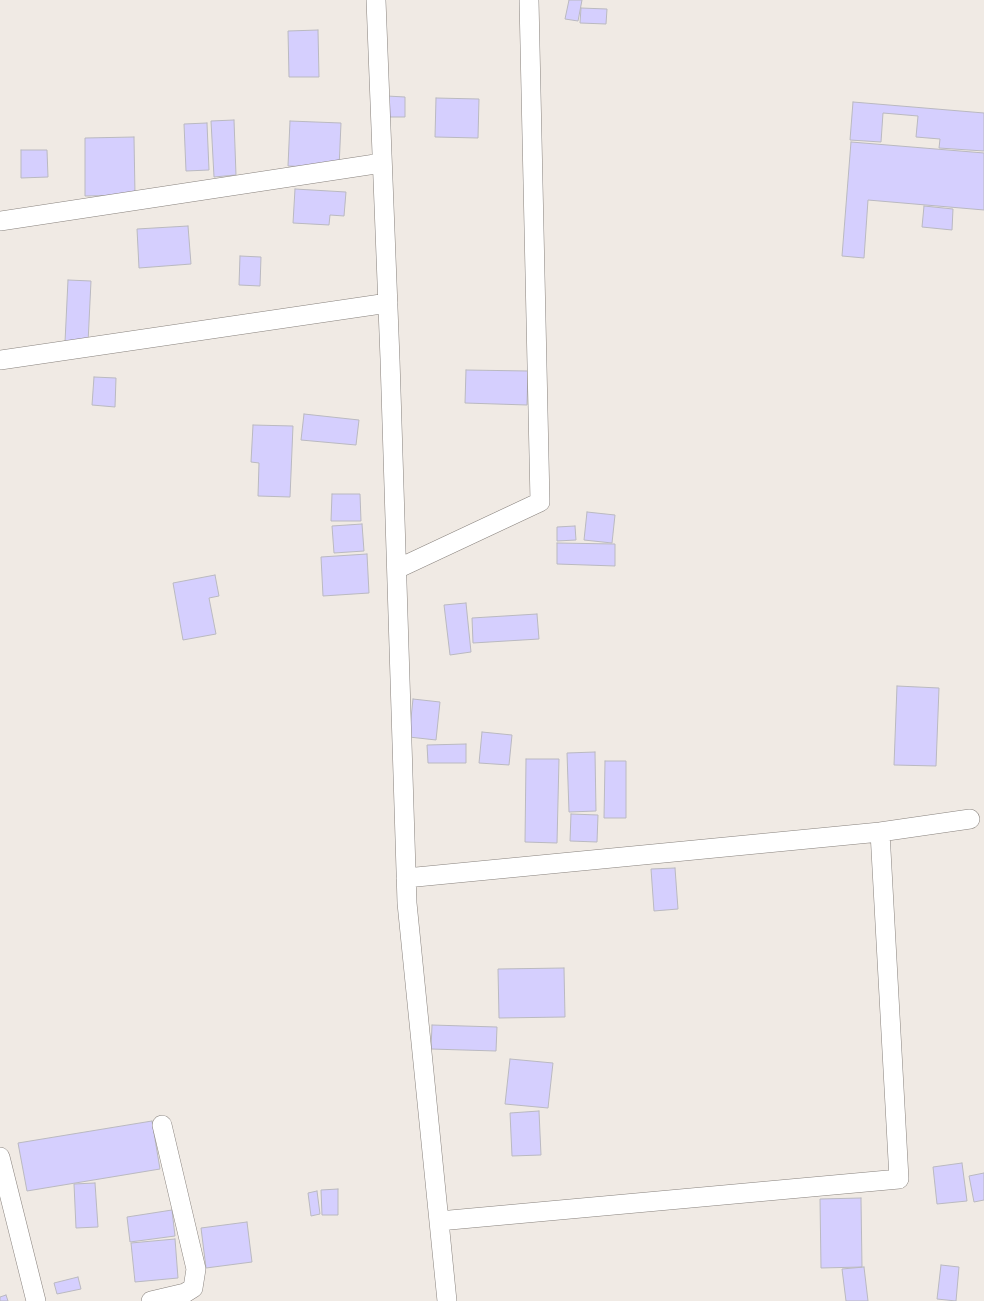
<!DOCTYPE html>
<html>
<head>
<meta charset="utf-8">
<style>
	body { margin:0 }
	canvas { display:block; background:#f0eae4 }
</style>
</head>
<body>
<canvas width="984" height="1301"></canvas>
<script>
const ctx = document.querySelector('canvas').getContext('2d');
ctx.lineJoin = 'round';
function fillPath(path, color) { ctx.fillStyle = color; ctx.fill(path, 'evenodd'); }
const poly = rows => new Path2D(rows.map(r => 'M' + r).join(''));
function trace(path, color, width, dash) { ctx.strokeStyle = color; ctx.lineWidth = width; ctx.lineCap = dash ? 'butt' : 'round'; ctx.setLineDash(dash || []); ctx.stroke(path); }
const building = poly([
	[569,0,582,0,578,21,565,19,569,0],
	[581,8,607,9,606,24,580,23,581,8],
	[318,30,319,77,289,77,288,31,318,30],
	[387,96,405,97,405,117,386,117,387,96],
	[436,98,479,99,478,138,435,137,436,98],
	[853,102,984,113,984,151,939,148,940,139,916,137,918,116,883,113,881,142,850,140,853,102],
	[234,120,236,175,214,177,211,121,234,120],
	[290,121,341,123,339,168,288,166,290,121],
	[207,123,209,170,186,171,184,124,207,123],
	[134,137,135,195,85,196,85,138,134,137],
	[851,142,984,153,984,210,868,200,864,258,842,256,851,142],
	[21,150,47,150,48,177,21,178,21,150],
	[295,189,346,192,344,216,330,215,329,225,293,223,295,189],
	[924,206,953,209,952,230,922,227,924,206],
	[188,226,191,264,139,268,137,229,188,226],
	[240,256,261,257,260,286,239,285,240,256],
	[68,280,91,281,88,343,65,342,68,280],
	[466,370,528,371,527,405,465,403,466,370],
	[94,377,116,378,115,407,92,405,94,377],
	[304,414,359,420,356,445,301,440,304,414],
	[253,425,293,426,290,497,258,496,259,463,251,462,253,425],
	[332,494,360,494,361,521,331,521,332,494],
	[587,512,615,515,612,543,584,540,587,512],
	[362,524,364,551,334,553,332,526,362,524],
	[575,526,576,540,557,541,557,527,575,526],
	[557,543,615,544,615,566,557,564,557,543],
	[367,554,369,593,323,596,321,557,367,554],
	[215,575,219,596,209,598,216,634,183,640,173,583,215,575],
	[466,603,471,652,450,655,444,605,466,603],
	[537,614,539,639,473,643,472,618,537,614],
	[897,686,939,688,936,766,894,765,897,686],
	[413,699,440,702,436,740,409,737,413,699],
	[482,732,512,735,509,765,479,763,482,732],
	[466,744,466,763,428,763,427,745,466,744],
	[595,752,596,811,569,812,567,753,595,752],
	[526,759,559,759,557,843,525,842,526,759],
	[605,761,626,761,626,818,604,818,605,761],
	[571,814,598,815,597,842,570,841,571,814],
	[675,868,678,909,654,911,651,869,675,868],
	[564,968,565,1017,499,1018,498,969,564,968],
	[432,1025,497,1027,496,1051,431,1049,432,1025],
	[510,1059,553,1063,548,1108,505,1104,510,1059],
	[539,1111,541,1155,512,1156,510,1113,539,1111],
	[152,1121,160,1169,27,1191,18,1143,152,1121],
	[962,1163,967,1201,937,1204,933,1167,962,1163],
	[984,1173,984,1200,974,1202,969,1176,984,1173],
	[95,1183,98,1227,76,1228,74,1184,95,1183],
	[338,1189,338,1215,322,1215,321,1190,338,1189],
	[317,1191,320,1214,311,1216,308,1193,317,1191],
	[861,1198,862,1267,821,1268,820,1199,861,1198],
	[172,1210,175,1236,130,1242,127,1217,172,1210],
	[247,1222,252,1262,206,1268,201,1228,247,1222],
	[175,1239,178,1278,135,1282,131,1243,175,1239],
	[941,1265,959,1267,956,1301,937,1299,941,1265],
	[864,1267,868,1301,846,1301,842,1269,864,1267],
	[78,1277,81,1289,57,1294,54,1283,78,1277],
	[6,1295,8,1301,0,1301,0,1297,6,1295]
]);
fillPath(building, '#d5cffe');
trace(building, '#bab9c0', 1);
const minor = poly([
	[376,0,390,359,407,903,447,1301],
	[0,221,382,163],
	[0,360,388,303],
	[397,569,540,502,529,0],
	[406,878,880,832,970,819],
	[0,1157,36,1301],
	[439,1221,899,1179,880,832],
	[151,1301,185,1293,193,1288,196,1269,162,1125]
]);
trace(minor, '#88827d', 20);
trace(minor, '#fff', 19);
</script>
</body>
</html>
